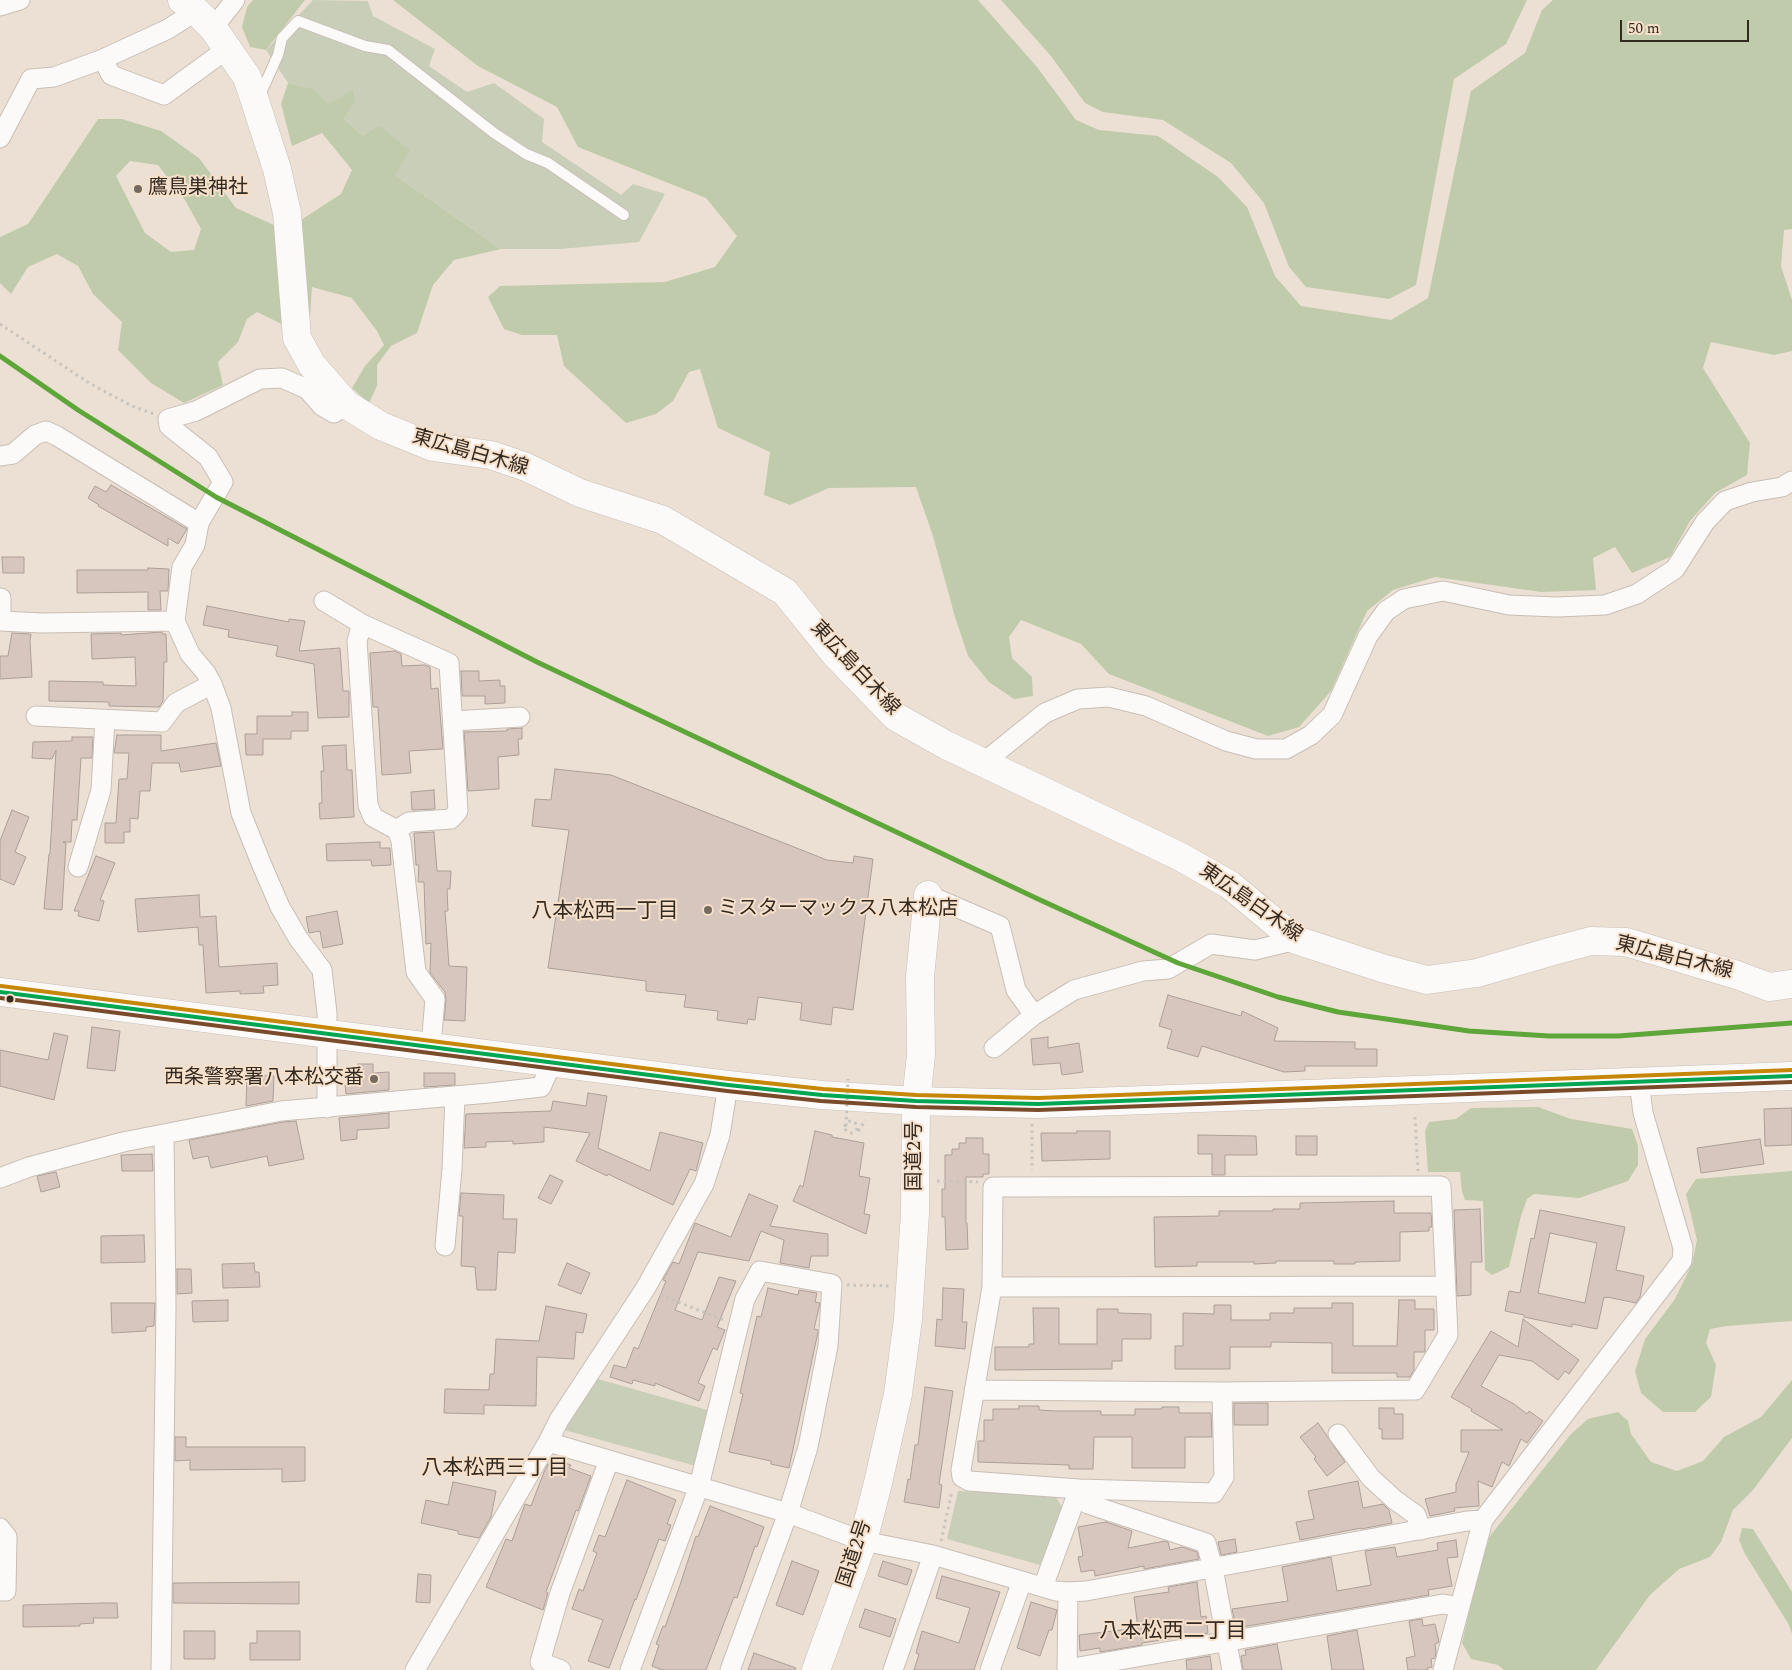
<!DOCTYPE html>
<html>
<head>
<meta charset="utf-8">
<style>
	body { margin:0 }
	#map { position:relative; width:1792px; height:1670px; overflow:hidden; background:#ece0d4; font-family:Spectral,serif }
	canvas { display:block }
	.scale { position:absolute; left:1620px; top:20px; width:129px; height:22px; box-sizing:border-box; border:2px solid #332a22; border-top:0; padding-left:6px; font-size:15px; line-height:18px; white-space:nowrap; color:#332a22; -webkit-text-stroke:4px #f7e0ca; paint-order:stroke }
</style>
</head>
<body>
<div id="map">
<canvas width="1792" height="1670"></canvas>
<div class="scale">50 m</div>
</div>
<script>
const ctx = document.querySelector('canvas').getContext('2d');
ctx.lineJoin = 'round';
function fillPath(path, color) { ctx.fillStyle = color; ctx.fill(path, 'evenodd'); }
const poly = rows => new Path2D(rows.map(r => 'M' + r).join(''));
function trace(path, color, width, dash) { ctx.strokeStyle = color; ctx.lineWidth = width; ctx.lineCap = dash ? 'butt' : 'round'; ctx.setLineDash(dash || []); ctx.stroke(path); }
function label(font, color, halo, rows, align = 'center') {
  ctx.font = font + ' Spectral,"Noto Sans JP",serif'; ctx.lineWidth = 4; ctx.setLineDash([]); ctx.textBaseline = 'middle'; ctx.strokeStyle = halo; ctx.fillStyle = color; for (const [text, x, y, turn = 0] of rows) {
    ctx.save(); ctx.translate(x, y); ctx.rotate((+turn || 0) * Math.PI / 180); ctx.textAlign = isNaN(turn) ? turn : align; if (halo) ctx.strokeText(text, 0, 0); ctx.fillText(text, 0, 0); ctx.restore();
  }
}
fillPath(poly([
	[313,0,368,1,373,16,435,49,429,66,467,92,494,83,544,119,542,142,621,195,633,184,665,194,639,242,560,249,501,249,395,175,363,136,344,119,355,102,328,105,312,89,288,83,266,50],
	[591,1377,711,1411,696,1466,564,1430],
	[958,1491,1054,1494,1062,1507,1040,1565,947,1539]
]), '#c9ceb8');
fillPath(poly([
	[253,0,305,0,266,50,250,47,242,27,247,7],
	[393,0,978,0,1037,67,1076,120,1099,130,1158,136,1218,177,1247,207,1275,276,1301,306,1391,320,1428,298,1471,91,1525,53,1542,10,1553,0,1792,0,1792,229,1784,230,1781,266,1792,300,1792,351,1774,355,1711,342,1703,368,1750,443,1747,475,1715,493,1690,521,1670,557,1632,573,1615,547,1593,558,1596,590,1541,592,1435,577,1393,590,1367,611,1331,691,1299,727,1268,736,1109,674,1081,644,1021,620,1009,637,1012,658,1032,677,1033,696,1014,699,989,682,968,656,955,617,933,536,916,487,829,488,790,505,764,495,770,452,718,428,700,369,689,372,673,401,656,414,626,423,564,366,557,335,522,335,504,329,488,297,500,286,665,282,715,267,737,236,706,198,578,147,557,107,478,66],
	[1001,0,1527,0,1506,44,1454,79,1416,285,1389,299,1306,287,1289,267,1264,203,1231,163,1163,120,1103,112,1085,103,1051,56],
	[288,83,313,89,328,104,353,90,355,102,344,119,363,136,379,126,410,150,395,175,501,249,454,260,433,285,417,333,391,346,377,365,377,386,369,403,352,388,365,366,384,345,377,331,352,298,312,287,310,316,307,315,300,285,301,220,341,194,352,170,322,133,292,146,281,104],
	[98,119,122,119,161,131,199,158,236,208,274,225,282,324,257,312,247,319,238,342,218,362,223,385,184,403,151,383,118,350,122,322,93,294,78,266,57,254,28,267,11,294,0,283,0,237,28,224],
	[130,161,158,165,185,200,201,229,194,250,171,252,145,233,116,176],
	[1538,1107,1571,1119,1632,1129,1638,1146,1638,1165,1628,1181,1579,1198,1534,1194,1527,1199,1521,1216,1509,1267,1492,1275,1485,1270,1483,1201,1465,1200,1462,1192,1460,1172,1428,1172,1425,1131,1429,1122,1456,1119,1471,1108],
	[1792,1171,1792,1321,1727,1326,1710,1329,1706,1343,1716,1365,1711,1397,1695,1412,1663,1412,1641,1393,1635,1371,1645,1339,1675,1299,1692,1264,1697,1240,1686,1194,1696,1179],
	[1792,1380,1792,1438,1753,1490,1733,1510,1721,1542,1710,1557,1679,1569,1650,1595,1596,1670,1504,1670,1498,1665,1471,1659,1462,1643,1476,1581,1490,1536,1571,1434,1588,1419,1618,1412,1628,1421,1631,1434,1651,1462,1677,1471,1703,1461,1724,1437,1761,1417],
	[1742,1528,1753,1529,1792,1592,1792,1634,1789,1625,1745,1554,1739,1540]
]), '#c0cbab');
const building = poly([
	[111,485,187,529,178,544,168,538,168,546,98,506,99,505,88,498,95,486,106,492,111,485],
	[2,557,24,557,24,573,3,573,2,557],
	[148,568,169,569,168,591,160,591,161,610,148,610,148,592,77,593,77,570,148,570,148,568],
	[207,606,289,622,289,619,305,621,299,651,340,648,343,691,349,691,349,717,318,718,314,664,276,656,278,646,228,637,229,630,203,625,207,606],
	[162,632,162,634,166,634,167,662,164,662,163,701,159,707,109,706,109,702,49,701,49,681,103,682,103,685,136,686,135,657,92,659,91,634,121,633,121,635,162,632],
	[12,633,31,634,30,641,32,677,0,679,0,656,8,656,12,633],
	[395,651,401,654,402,666,425,665,430,667,431,689,438,688,443,749,409,751,411,773,382,775,378,707,373,707,370,653,395,651],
	[461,671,479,671,479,681,500,680,500,686,505,686,505,703,485,704,485,696,462,696,461,671],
	[292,712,308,712,308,731,291,731,291,739,263,739,263,755,246,755,245,734,257,734,257,716,292,716,292,712],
	[522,728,522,739,518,739,519,755,498,757,499,789,468,791,464,732,507,731,507,729,522,728],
	[117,735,161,735,161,751,216,743,221,766,181,772,179,763,152,763,150,791,140,791,138,819,130,818,130,832,124,832,124,843,105,843,105,823,116,823,119,779,127,779,129,753,114,753,117,735],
	[72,737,93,737,92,758,81,758,77,820,72,820,71,842,63,842,66,843,62,910,44,909,49,854,50,854,56,750,52,759,32,758,33,742,72,741,72,737],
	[346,745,347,770,352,770,354,817,320,819,319,803,322,803,321,771,324,771,322,746,346,745],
	[555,769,611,775,827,860,853,863,854,856,873,859,853,1010,833,1007,831,1025,800,1020,802,1003,758,997,755,1020,748,1019,747,1024,717,1020,718,1011,684,1007,686,995,646,991,646,981,548,968,569,830,532,826,535,799,551,800,555,769],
	[434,790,435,809,412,810,411,792,434,790],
	[12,810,29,817,15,852,26,857,14,885,0,879,0,841,12,810],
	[434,832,437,871,451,871,450,889,447,889,448,911,445,911,449,966,467,967,465,1021,444,1020,446,1000,445,992,430,973,431,943,426,944,424,882,418,882,419,865,416,865,414,833,434,832],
	[380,842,380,848,390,848,391,865,372,866,371,860,327,861,326,844,380,842],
	[96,856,115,863,100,900,104,901,99,921,78,916,79,911,74,911,96,856],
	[199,895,200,917,216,916,219,967,277,963,278,985,263,986,264,993,240,994,240,991,206,993,203,945,199,945,198,927,138,932,135,899,199,895],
	[337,911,343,944,323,948,320,931,309,933,306,917,337,911],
	[1168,995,1241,1016,1242,1011,1278,1028,1274,1041,1355,1042,1355,1049,1377,1049,1377,1066,1305,1066,1305,1071,1284,1072,1202,1046,1198,1057,1167,1048,1172,1030,1159,1026,1168,995],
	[92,1027,120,1031,115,1071,87,1068,92,1027],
	[54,1033,68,1036,54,1100,0,1086,0,1050,48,1060,54,1033],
	[1048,1037,1048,1048,1079,1043,1083,1072,1062,1075,1060,1063,1033,1065,1031,1039,1048,1037],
	[358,1064,373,1064,373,1073,389,1072,389,1090,346,1094,345,1085,358,1085,358,1064],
	[424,1073,455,1073,455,1085,424,1087,424,1073],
	[247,1075,274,1076,273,1101,246,1106,247,1075],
	[588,1093,607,1096,598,1148,650,1171,660,1132,703,1143,696,1171,690,1169,673,1205,608,1174,607,1176,576,1161,590,1133,544,1127,544,1142,513,1144,513,1141,486,1142,486,1147,464,1148,466,1114,551,1111,553,1101,586,1106,588,1093],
	[1792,1108,1792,1145,1765,1146,1764,1109,1792,1108],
	[389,1113,389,1128,357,1130,357,1139,341,1141,339,1118,389,1113],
	[296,1121,304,1159,269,1166,267,1156,211,1168,208,1156,193,1159,189,1140,283,1122,296,1121],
	[815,1131,832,1135,832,1137,864,1143,859,1176,870,1178,864,1214,870,1215,866,1234,793,1201,800,1185,803,1187,815,1131],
	[1077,1131,1110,1131,1110,1159,1042,1161,1041,1133,1077,1133,1077,1131],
	[1198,1135,1256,1136,1257,1155,1225,1155,1225,1175,1212,1175,1212,1154,1198,1154,1198,1135],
	[1296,1136,1317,1136,1317,1155,1296,1155,1296,1136],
	[966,1138,983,1138,983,1154,989,1154,989,1174,983,1174,983,1177,966,1177,966,1223,967,1223,968,1249,946,1250,945,1217,942,1217,942,1189,945,1189,945,1155,952,1155,952,1149,959,1149,959,1143,966,1143,966,1138],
	[1760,1139,1764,1164,1701,1173,1697,1148,1760,1139],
	[152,1154,153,1171,122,1171,121,1155,152,1154],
	[56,1172,60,1187,41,1192,37,1176,56,1172],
	[550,1175,563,1181,551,1204,538,1198,550,1175],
	[461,1193,504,1195,503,1219,517,1219,515,1253,498,1252,496,1290,477,1290,475,1267,461,1266,463,1216,459,1216,461,1193],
	[749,1194,778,1206,770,1226,828,1234,828,1256,811,1256,809,1268,780,1263,784,1240,761,1231,749,1261,698,1252,675,1310,702,1320,719,1277,736,1281,717,1327,725,1330,717,1350,713,1348,698,1383,705,1386,699,1401,655,1383,655,1386,633,1380,632,1384,610,1377,614,1365,626,1368,634,1347,638,1349,666,1281,663,1280,664,1278,673,1262,679,1264,695,1223,731,1237,749,1194],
	[1394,1201,1394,1213,1431,1213,1432,1227,1429,1227,1429,1231,1400,1232,1400,1261,1355,1262,1355,1264,1334,1264,1334,1261,1276,1261,1276,1263,1254,1264,1254,1262,1197,1262,1197,1266,1155,1267,1154,1217,1219,1216,1219,1211,1273,1211,1273,1209,1300,1209,1300,1203,1394,1201],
	[1480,1209,1482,1262,1471,1262,1471,1295,1457,1296,1454,1210,1480,1209],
	[1540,1210,1625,1227,1616,1270,1644,1276,1640,1297,1636,1303,1607,1297,1607,1298,1604,1297,1597,1329,1572,1324,1572,1327,1524,1317,1524,1315,1505,1311,1509,1291,1520,1293,1531,1238,1534,1239,1540,1210],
	[1550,1233,1597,1243,1585,1303,1538,1293,1550,1233],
	[144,1235,145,1262,101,1263,101,1236,144,1235],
	[254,1263,255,1272,259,1272,260,1287,223,1288,222,1264,254,1263],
	[567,1263,590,1273,581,1294,558,1285,567,1263],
	[177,1269,191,1269,192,1293,177,1294,177,1269],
	[768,1288,798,1295,799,1290,817,1293,815,1302,820,1303,814,1329,818,1330,818,1332,789,1468,771,1464,771,1461,729,1452,743,1394,740,1393,757,1316,761,1317,768,1288],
	[943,1288,964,1289,962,1322,967,1322,965,1349,935,1346,937,1319,942,1320,943,1288],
	[228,1300,228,1321,193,1322,192,1301,228,1300],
	[1399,1300,1415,1300,1415,1309,1434,1309,1434,1330,1425,1330,1425,1352,1414,1352,1414,1370,1410,1377,1397,1377,1397,1373,1332,1373,1332,1343,1271,1342,1271,1347,1230,1347,1230,1369,1175,1369,1175,1346,1183,1346,1183,1313,1214,1314,1214,1305,1231,1305,1231,1320,1270,1320,1270,1313,1294,1313,1294,1308,1332,1308,1332,1303,1353,1303,1353,1346,1397,1346,1399,1300],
	[111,1303,155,1303,154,1326,146,1327,146,1331,112,1333,111,1303],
	[546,1306,587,1314,583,1333,576,1332,574,1359,537,1357,536,1406,484,1405,484,1414,444,1413,445,1389,489,1390,490,1374,494,1374,496,1339,539,1341,546,1306],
	[1033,1308,1059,1308,1059,1344,1097,1344,1097,1309,1118,1309,1118,1313,1151,1314,1151,1339,1122,1339,1122,1361,1112,1361,1112,1369,995,1370,995,1347,1029,1347,1029,1344,1034,1344,1033,1308],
	[1523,1319,1579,1360,1569,1374,1565,1371,1558,1380,1532,1361,1499,1355,1481,1386,1514,1404,1527,1414,1529,1411,1543,1421,1527,1443,1521,1439,1509,1466,1502,1462,1492,1487,1478,1481,1479,1506,1454,1508,1455,1511,1430,1516,1425,1499,1456,1492,1456,1484,1469,1452,1461,1452,1461,1430,1503,1430,1471,1411,1472,1409,1451,1397,1491,1331,1518,1347,1523,1319],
	[925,1387,953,1391,939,1484,942,1485,939,1508,904,1502,908,1479,910,1480,915,1445,918,1445,925,1387],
	[1234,1403,1268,1403,1268,1425,1234,1425,1234,1403],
	[1019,1406,1039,1406,1039,1410,1056,1411,1101,1411,1101,1415,1135,1415,1135,1409,1162,1409,1162,1407,1179,1407,1179,1413,1211,1413,1212,1437,1185,1437,1185,1468,1132,1468,1132,1437,1094,1437,1093,1469,1069,1469,1069,1465,978,1462,978,1441,984,1441,984,1420,993,1420,993,1409,1019,1409,1019,1406],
	[1379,1408,1394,1408,1394,1414,1403,1414,1403,1439,1382,1439,1382,1429,1379,1429,1379,1408],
	[1318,1423,1345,1462,1327,1476,1314,1459,1316,1457,1300,1437,1318,1423],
	[175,1437,186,1437,186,1447,305,1447,305,1481,282,1482,282,1469,190,1470,190,1460,175,1461,175,1437],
	[557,1460,571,1465,569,1468,591,1476,578,1511,576,1510,546,1592,548,1593,543,1610,486,1587,506,1539,512,1541,525,1504,531,1506,544,1472,548,1464,554,1466,557,1460],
	[627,1480,676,1500,667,1524,671,1525,665,1541,659,1539,636,1600,635,1599,609,1668,588,1661,603,1620,572,1609,579,1589,583,1591,597,1553,593,1551,599,1535,605,1537,627,1480],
	[1358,1481,1363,1508,1383,1504,1389,1510,1392,1523,1361,1529,1361,1528,1300,1540,1296,1522,1314,1519,1308,1491,1358,1481],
	[453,1482,496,1491,491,1517,479,1538,458,1534,458,1531,421,1523,426,1500,448,1505,453,1482],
	[710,1506,764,1527,757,1547,755,1546,737,1598,734,1597,706,1670,662,1670,652,1666,659,1645,656,1644,663,1626,665,1627,680,1585,696,1536,698,1537,710,1506],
	[1106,1522,1132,1531,1128,1548,1165,1541,1168,1542,1170,1550,1182,1547,1197,1552,1199,1559,1144,1569,1144,1566,1095,1576,1094,1570,1081,1572,1078,1557,1083,1556,1078,1527,1106,1522],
	[1235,1539,1237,1552,1221,1555,1218,1542,1235,1539],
	[1456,1540,1458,1557,1447,1558,1452,1586,1428,1590,1429,1595,1236,1628,1232,1609,1288,1601,1282,1567,1331,1557,1337,1591,1371,1585,1365,1551,1395,1547,1397,1557,1438,1550,1437,1543,1456,1540],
	[792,1561,819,1571,803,1615,776,1605,792,1561],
	[883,1561,912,1570,907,1585,878,1576,883,1561],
	[418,1574,431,1575,430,1603,416,1602,418,1574],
	[942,1576,1000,1592,974,1670,914,1670,919,1654,916,1653,922,1631,959,1643,970,1608,936,1598,942,1576],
	[299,1582,299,1604,173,1603,173,1583,299,1582],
	[1197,1582,1201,1617,1206,1616,1208,1633,1142,1643,1142,1645,1100,1652,1100,1648,1080,1651,1079,1635,1138,1628,1134,1597,1169,1592,1168,1587,1197,1582],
	[1031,1602,1057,1610,1052,1630,1049,1630,1040,1656,1017,1648,1031,1602],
	[104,1603,117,1603,118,1618,93,1618,94,1623,80,1624,80,1626,23,1627,23,1605,104,1603],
	[865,1609,896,1619,890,1637,859,1627,865,1609],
	[1422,1619,1423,1626,1435,1624,1439,1642,1435,1644,1436,1652,1435,1658,1431,1659,1432,1667,1427,1668,1428,1670,1408,1670,1406,1658,1415,1656,1409,1621,1422,1619],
	[1357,1630,1364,1670,1332,1670,1327,1636,1357,1630],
	[184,1631,215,1631,215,1659,184,1659,184,1631],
	[257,1631,300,1631,300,1660,250,1660,250,1643,257,1643,257,1631],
	[1277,1644,1282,1670,1243,1670,1241,1656,1246,1655,1245,1650,1277,1644],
	[754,1653,796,1668,795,1670,748,1670,754,1653],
	[1210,1656,1212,1670,1187,1670,1186,1660,1210,1656]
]);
fillPath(building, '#d7c6be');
trace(building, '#ab9f99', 1);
const lane = poly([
	[257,96,261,93,278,55,282,38,298,21,365,46,388,50,494,133,526,154,548,163,624,215]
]);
const street = poly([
	[0,6,20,0],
	[213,28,235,0],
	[103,59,111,75,164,95,227,49],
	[0,138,31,79,54,77,103,59,168,29,196,11],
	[0,456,13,454,35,435,46,431,57,436,199,523],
	[1,598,1,621,42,623,175,621],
	[324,601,362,624,449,663,458,811,451,819,409,822,397,830],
	[362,624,357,641,368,805,373,817,397,830,401,841,416,972,435,999,431,1046],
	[36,716,162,722,176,703,212,684],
	[453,721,520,717],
	[983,763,1045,713,1078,699,1109,697,1146,706,1226,741,1256,749,1286,749,1311,735,1332,715,1368,636,1386,611,1404,599,1443,591,1509,605,1557,607,1605,605,1637,594,1675,569,1705,522,1725,501,1752,492,1782,487,1792,481],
	[78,867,101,790,105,719],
	[928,895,1000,926,1016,990,1034,1015],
	[994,1048,1034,1015,1074,990,1143,971,1168,969,1211,944,1255,950,1296,940],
	[327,1108,327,1013,322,970,298,938,280,907,261,863,241,813,221,708,212,684,206,673,190,654,175,621,182,567,195,545,199,523,223,482,208,457,169,426,168,419,196,411,260,379,282,378,307,389,322,406,334,413,347,405],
	[0,1178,29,1167,123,1142,281,1111,489,1093,541,1087,553,1061],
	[445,1246,452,1169,455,1096],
	[992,1287,1445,1286],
	[974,1390,1222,1392,1415,1390,1448,1335,1441,1186,993,1187,992,1287,961,1470,962,1477,969,1481,1079,1489,1214,1493,1224,1477,1222,1392],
	[1338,1434,1371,1478,1395,1500,1416,1515,1421,1530],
	[548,1442,788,1513,863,1541,933,1555,1056,1591,1068,1592,1086,1591,1467,1521,1483,1520],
	[1079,1489,1088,1504,1206,1543,1213,1568,1232,1670],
	[0,1528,7,1537,6,1591,0,1591],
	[1043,1587,1079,1489],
	[1067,1669,1443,1604,1460,1607],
	[161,1670,166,1307,164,1134],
	[415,1670,548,1442,559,1420,645,1289,704,1184,720,1135,728,1085],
	[561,1670,540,1662,560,1593,609,1460],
	[630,1670,699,1486,745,1299,760,1271,832,1284,828,1346,808,1447,788,1513,730,1670],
	[893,1670,933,1555],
	[990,1670,1022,1581],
	[1067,1670,1068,1592],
	[1443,1670,1483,1520,1682,1261,1683,1248,1643,1113,1639,1081]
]);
const secondary = poly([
	[916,1101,921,1055,920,977,928,895]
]);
const primary = poly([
	[182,0,196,11,213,28,247,77,254,98,277,169,287,213,297,338,312,365,347,405,381,426,433,447,491,455,526,467,580,493,663,520,785,592,835,654,896,717,946,745,1179,856,1230,885,1296,940,1385,969,1427,980,1477,973,1553,951,1591,941,1626,942,1737,975,1769,987,1792,984]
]);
const highway = poly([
	[0,992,728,1085,822,1095,916,1101,1038,1104,1792,1076],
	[816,1670,863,1541,878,1483,898,1394,908,1319,915,1213,916,1101]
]);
trace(lane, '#c8beb5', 12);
trace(street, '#c8beb5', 21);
trace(secondary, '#c8beb5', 29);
trace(primary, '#c8beb5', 29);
trace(highway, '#c8beb5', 29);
trace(poly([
	[0,324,89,383,132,406,154,414],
	[1415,1117,1418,1171],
	'845 1127a6 6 0 1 1 12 0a6 6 0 1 1-12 0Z',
	[1032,1124,1032,1170],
	[858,1131,866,1120],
	[937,1181,978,1182],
	[847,1285,889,1286],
	[660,1295,724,1320],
	[941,1541,952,1491]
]), '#c7c4bf', 3, [2.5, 4]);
trace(lane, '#fcfaf9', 10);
trace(street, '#fcfaf9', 19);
trace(secondary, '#fcfaf9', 28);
trace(primary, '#fcfaf9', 28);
trace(highway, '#fcfaf9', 28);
trace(poly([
	[846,1126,848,1079]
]), '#c7c4bf', 3, [2.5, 4]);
trace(poly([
	[0,992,728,1085,822,1095,916,1101,1038,1104,1792,1076]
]), '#00a651', 4);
trace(poly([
	[0,998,727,1091,821,1101,916,1107,1038,1110,1792,1082]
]), '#7a4b2a', 4);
trace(poly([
	[1,986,729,1079,823,1089,916,1095,1038,1098,1792,1070]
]), '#c68708', 4);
trace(poly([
	[0,356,78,410,216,497,537,662,1038,899,1178,963,1278,997,1338,1012,1469,1031,1549,1036,1618,1036,1792,1023]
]), '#5ea63a', 5);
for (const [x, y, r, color] of [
	[138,189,5,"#746a60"],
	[708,910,5,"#746a60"],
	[10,999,4.5,"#332a22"],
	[374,1079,5,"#746a60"]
]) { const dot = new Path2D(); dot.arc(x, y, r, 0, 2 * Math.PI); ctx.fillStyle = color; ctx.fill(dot); trace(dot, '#f7e0ca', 2); }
label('20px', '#332a22', '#f7e0ca', [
	["鷹鳥巣神社",148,189],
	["ミスターマックス八本松店",718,910],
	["西条警察署八本松交番",364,1079,"right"]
], 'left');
label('20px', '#332a22', '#f7e0ca', [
	["東広島白木線",470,454,16],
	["東広島白木線",854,669,47],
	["東広島白木線",1250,904,35],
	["東広島白木線",1674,959,14],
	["国道2号",916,1156,-90],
	["国道2号",856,1554,-72]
]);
label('21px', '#332a22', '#f7e0ca', [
	["八本松西一丁目",605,913],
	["八本松西三丁目",495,1470],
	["八本松西二丁目",1173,1633]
]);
</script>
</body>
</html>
